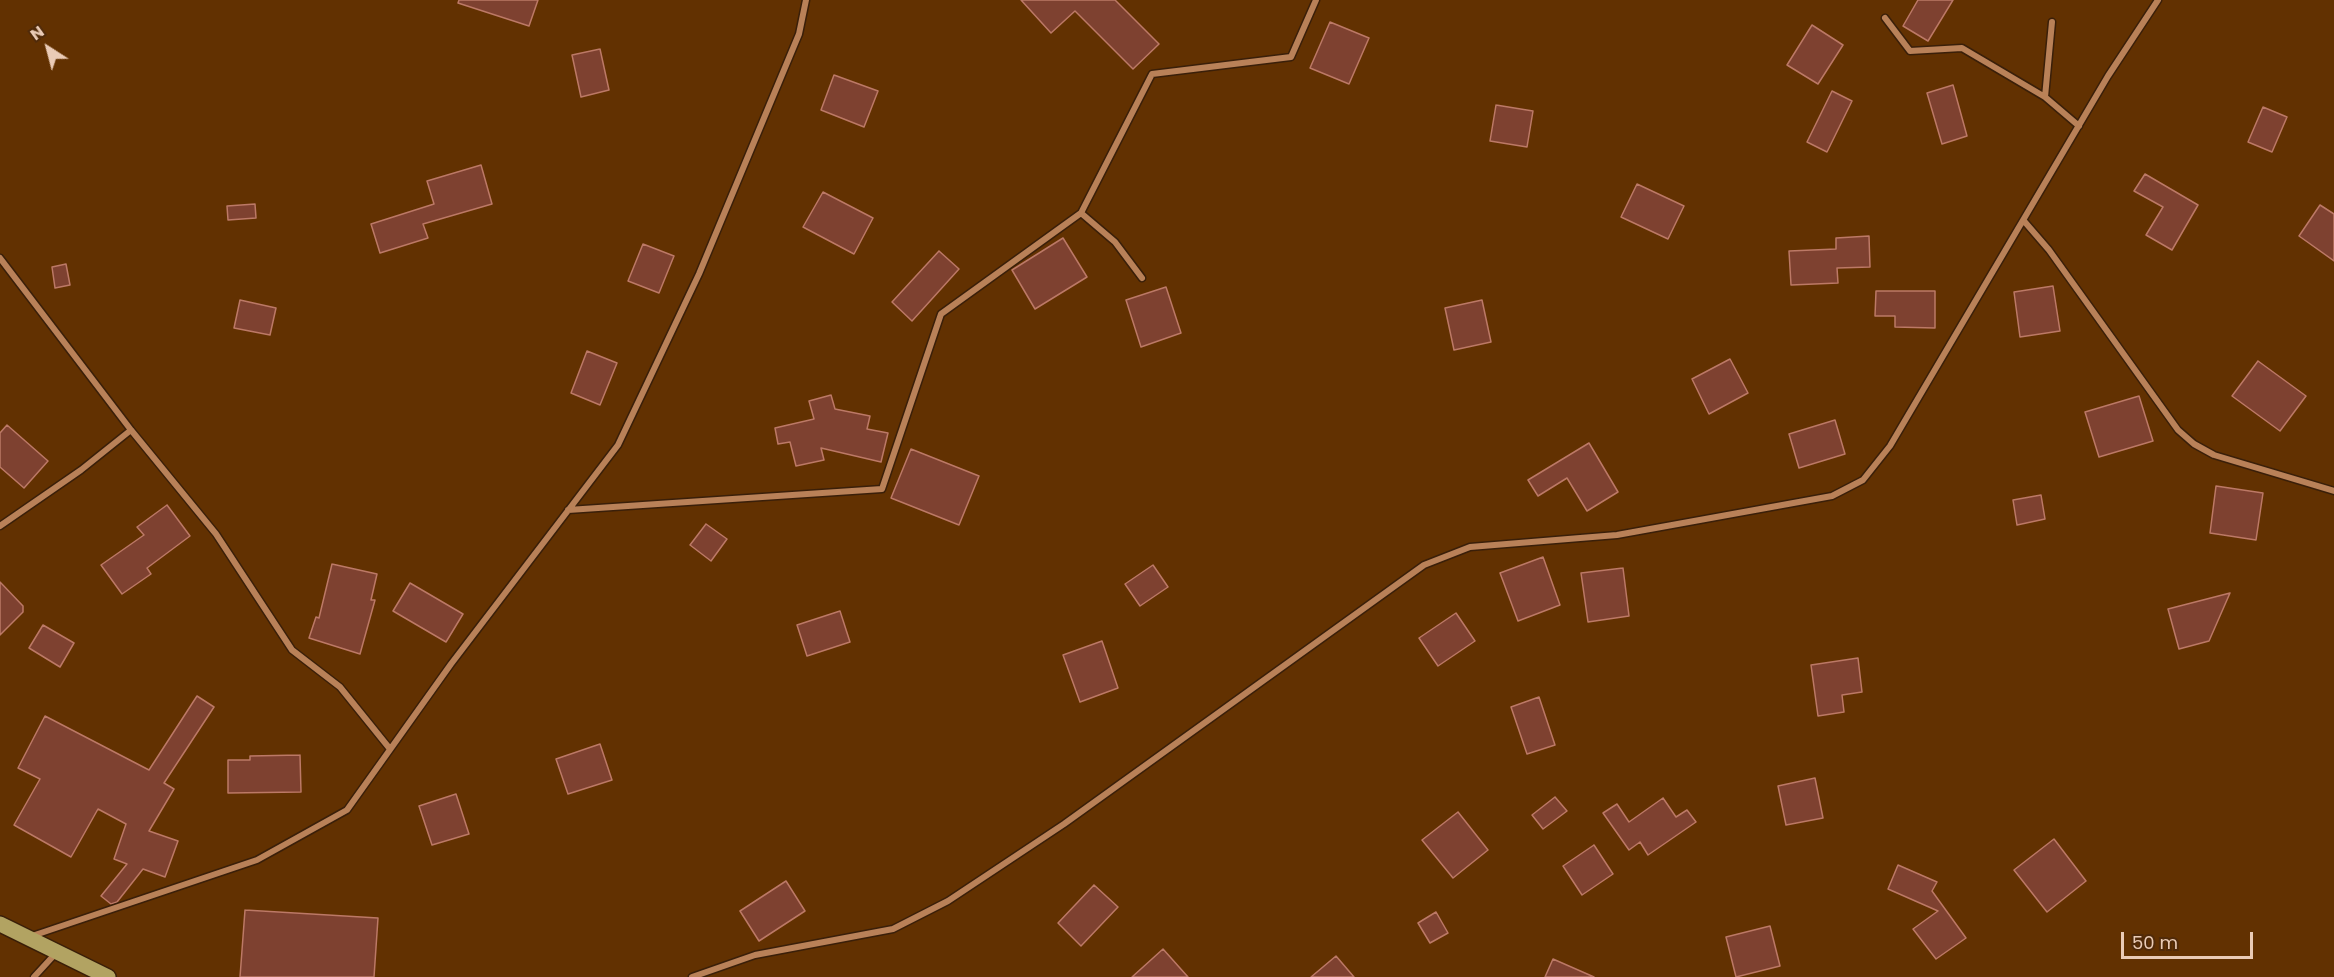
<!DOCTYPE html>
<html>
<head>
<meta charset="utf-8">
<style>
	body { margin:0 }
	#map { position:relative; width:2334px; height:977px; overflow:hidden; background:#623101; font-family:Poppins,sans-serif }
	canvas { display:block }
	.north { position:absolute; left:18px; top:18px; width:60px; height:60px; -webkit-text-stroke:4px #502a09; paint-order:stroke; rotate:324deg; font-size:16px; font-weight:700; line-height:24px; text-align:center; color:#eacbb6 }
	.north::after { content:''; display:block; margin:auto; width:21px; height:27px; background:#eacbb6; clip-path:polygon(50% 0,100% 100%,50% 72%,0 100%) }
	.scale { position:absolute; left:2121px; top:932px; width:132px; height:27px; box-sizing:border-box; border:3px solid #eacbb6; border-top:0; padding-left:8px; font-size:18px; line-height:21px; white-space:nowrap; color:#eacbb6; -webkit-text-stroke:4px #502a09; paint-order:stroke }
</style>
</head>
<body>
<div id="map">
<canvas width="2334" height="977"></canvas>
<div class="north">N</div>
<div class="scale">50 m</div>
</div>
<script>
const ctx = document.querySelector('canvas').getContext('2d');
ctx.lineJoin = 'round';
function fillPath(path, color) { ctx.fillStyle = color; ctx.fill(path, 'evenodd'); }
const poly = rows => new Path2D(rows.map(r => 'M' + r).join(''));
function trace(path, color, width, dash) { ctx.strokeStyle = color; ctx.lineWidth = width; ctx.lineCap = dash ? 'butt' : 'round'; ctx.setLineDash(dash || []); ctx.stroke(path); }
const building = poly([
	[459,0,538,0,529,26,458,3,459,0],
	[1021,0,1115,0,1159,44,1133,69,1075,11,1051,33,1021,0],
	[1918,0,1953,0,1928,41,1903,26,1918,0],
	[1330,22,1369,38,1349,84,1310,68,1330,22],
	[1812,25,1843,45,1818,84,1787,65,1812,25],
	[600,49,609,90,581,97,572,55,600,49],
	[834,75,878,91,864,127,821,110,834,75],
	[1953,85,1967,136,1942,144,1927,93,1953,85],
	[1832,91,1852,101,1827,152,1807,142,1832,91],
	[1496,105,1533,111,1527,147,1490,141,1496,105],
	[2263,107,2287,117,2272,152,2248,142,2263,107],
	[481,165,492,204,423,224,428,238,380,253,371,224,434,204,427,181,481,165],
	[2145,174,2198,205,2172,250,2146,235,2163,207,2134,191,2145,174],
	[1637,184,1684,206,1668,239,1621,217,1637,184],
	[823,192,873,218,854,254,803,227,823,192],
	[255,204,256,218,228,220,227,206,255,204],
	[2320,205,2334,214,2334,261,2299,236,2320,205],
	[1869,236,1870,267,1837,268,1838,283,1791,285,1789,251,1836,249,1836,238,1869,236],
	[1063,238,1087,277,1035,309,1012,270,1063,238],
	[643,244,674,256,659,293,628,281,643,244],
	[939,251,959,269,912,321,892,302,939,251],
	[66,264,70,285,55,288,52,267,66,264],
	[2053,286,2060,331,2020,337,2014,292,2053,286],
	[1166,287,1181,333,1141,347,1126,300,1166,287],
	[1876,291,1935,291,1935,328,1895,327,1895,316,1875,316,1876,291],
	[240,300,276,308,270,335,234,328,240,300],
	[1482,300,1491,342,1454,350,1445,308,1482,300],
	[587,351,617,363,600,405,571,393,587,351],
	[1730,359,1748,393,1709,414,1692,379,1730,359],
	[2258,361,2306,396,2280,431,2232,396,2258,361],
	[831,395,835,409,870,416,867,429,888,433,881,462,821,448,824,460,796,466,790,442,778,444,775,428,814,419,809,401,831,395],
	[2139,396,2153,441,2099,457,2085,412,2139,396],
	[1835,420,1845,454,1799,468,1789,434,1835,420],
	[7,425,48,461,24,488,0,467,0,433,7,425],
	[1589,443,1618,492,1587,511,1567,478,1538,496,1528,480,1589,443],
	[911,449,979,476,959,525,891,498,911,449],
	[2216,486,2263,493,2256,540,2210,533,2216,486],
	[2041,495,2045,519,2017,525,2013,500,2041,495],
	[167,505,190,536,147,568,151,574,122,594,101,565,144,535,137,527,167,505],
	[706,524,727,539,711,561,690,545,706,524],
	[1543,557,1560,605,1518,621,1500,573,1543,557],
	[332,564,377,574,371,600,375,600,360,654,309,638,316,617,319,618,332,564],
	[1153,565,1168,587,1140,606,1125,584,1153,565],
	[1623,568,1629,616,1588,622,1581,573,1623,568],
	[0,582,23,606,23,612,0,635,0,582],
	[410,583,463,614,446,642,393,611,410,583],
	[2230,593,2209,641,2179,649,2168,609,2230,593],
	[840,611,850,642,807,656,797,625,840,611],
	[1456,613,1475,641,1438,666,1419,638,1456,613],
	[43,625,74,643,60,667,29,648,43,625],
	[1102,641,1118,688,1080,702,1063,655,1102,641],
	[1858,658,1862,692,1842,695,1844,712,1818,716,1811,665,1858,658],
	[197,696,214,707,164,783,174,789,149,831,178,841,165,877,143,869,117,902,111,904,101,896,127,864,114,859,126,824,98,809,71,857,14,825,40,779,18,768,45,716,149,770,197,696],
	[1539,697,1555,745,1527,754,1511,707,1539,697],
	[600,744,612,780,568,794,556,759,600,744],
	[300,755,301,792,228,793,228,760,250,760,250,756,300,755],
	[1815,778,1823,818,1786,825,1778,786,1815,778],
	[456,794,469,834,432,845,419,806,456,794],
	[1555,797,1567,811,1543,829,1532,815,1555,797],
	[1663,798,1676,817,1687,810,1696,822,1648,855,1640,842,1629,850,1603,813,1617,804,1629,822,1663,798],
	[1458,812,1488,850,1453,878,1422,840,1458,812],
	[2054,839,2086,881,2047,912,2014,870,2054,839],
	[1594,845,1613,874,1582,895,1563,866,1594,845],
	[1898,865,1937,882,1932,891,1966,938,1936,959,1913,929,1938,911,1888,889,1898,865],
	[786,881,805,911,759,941,740,911,786,881],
	[1094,885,1118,907,1081,946,1058,923,1094,885],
	[245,910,378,918,374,977,240,977,245,910],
	[1436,912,1448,933,1430,943,1418,923,1436,912],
	[1770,926,1780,966,1736,977,1726,937,1770,926],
	[1163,949,1188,977,1132,977,1163,949],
	[1336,956,1354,977,1311,977,1336,956],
	[1553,959,1594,977,1545,977,1553,959]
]);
fillPath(building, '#7e4130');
trace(building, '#bc7966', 1.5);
const minor = poly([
	[1885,18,1910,51,1962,48,2045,97],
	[2052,22,2045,97,2079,126],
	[1081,213,1115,242,1142,278],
	[2024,221,2049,250,2178,430,2194,444,2214,455,2334,491],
	[0,258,131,430,216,534,292,650,340,687,390,749],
	[568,510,882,489,941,314,1081,213,1152,74,1291,57,1316,0],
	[0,526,81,470,131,430],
	[32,936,257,860,347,810,451,664,618,445,699,274,799,34,806,0],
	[34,977,56,953],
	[692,977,755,955,893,929,948,901,1064,824,1424,565,1470,547,1617,535,1832,496,1863,480,1890,446,2108,76,2158,0]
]);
const primary = poly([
	[0,924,108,977]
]);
trace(minor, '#3a1f09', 9);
trace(primary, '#3a1f09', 18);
trace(minor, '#b98158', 6);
trace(primary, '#b2a362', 15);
</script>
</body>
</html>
